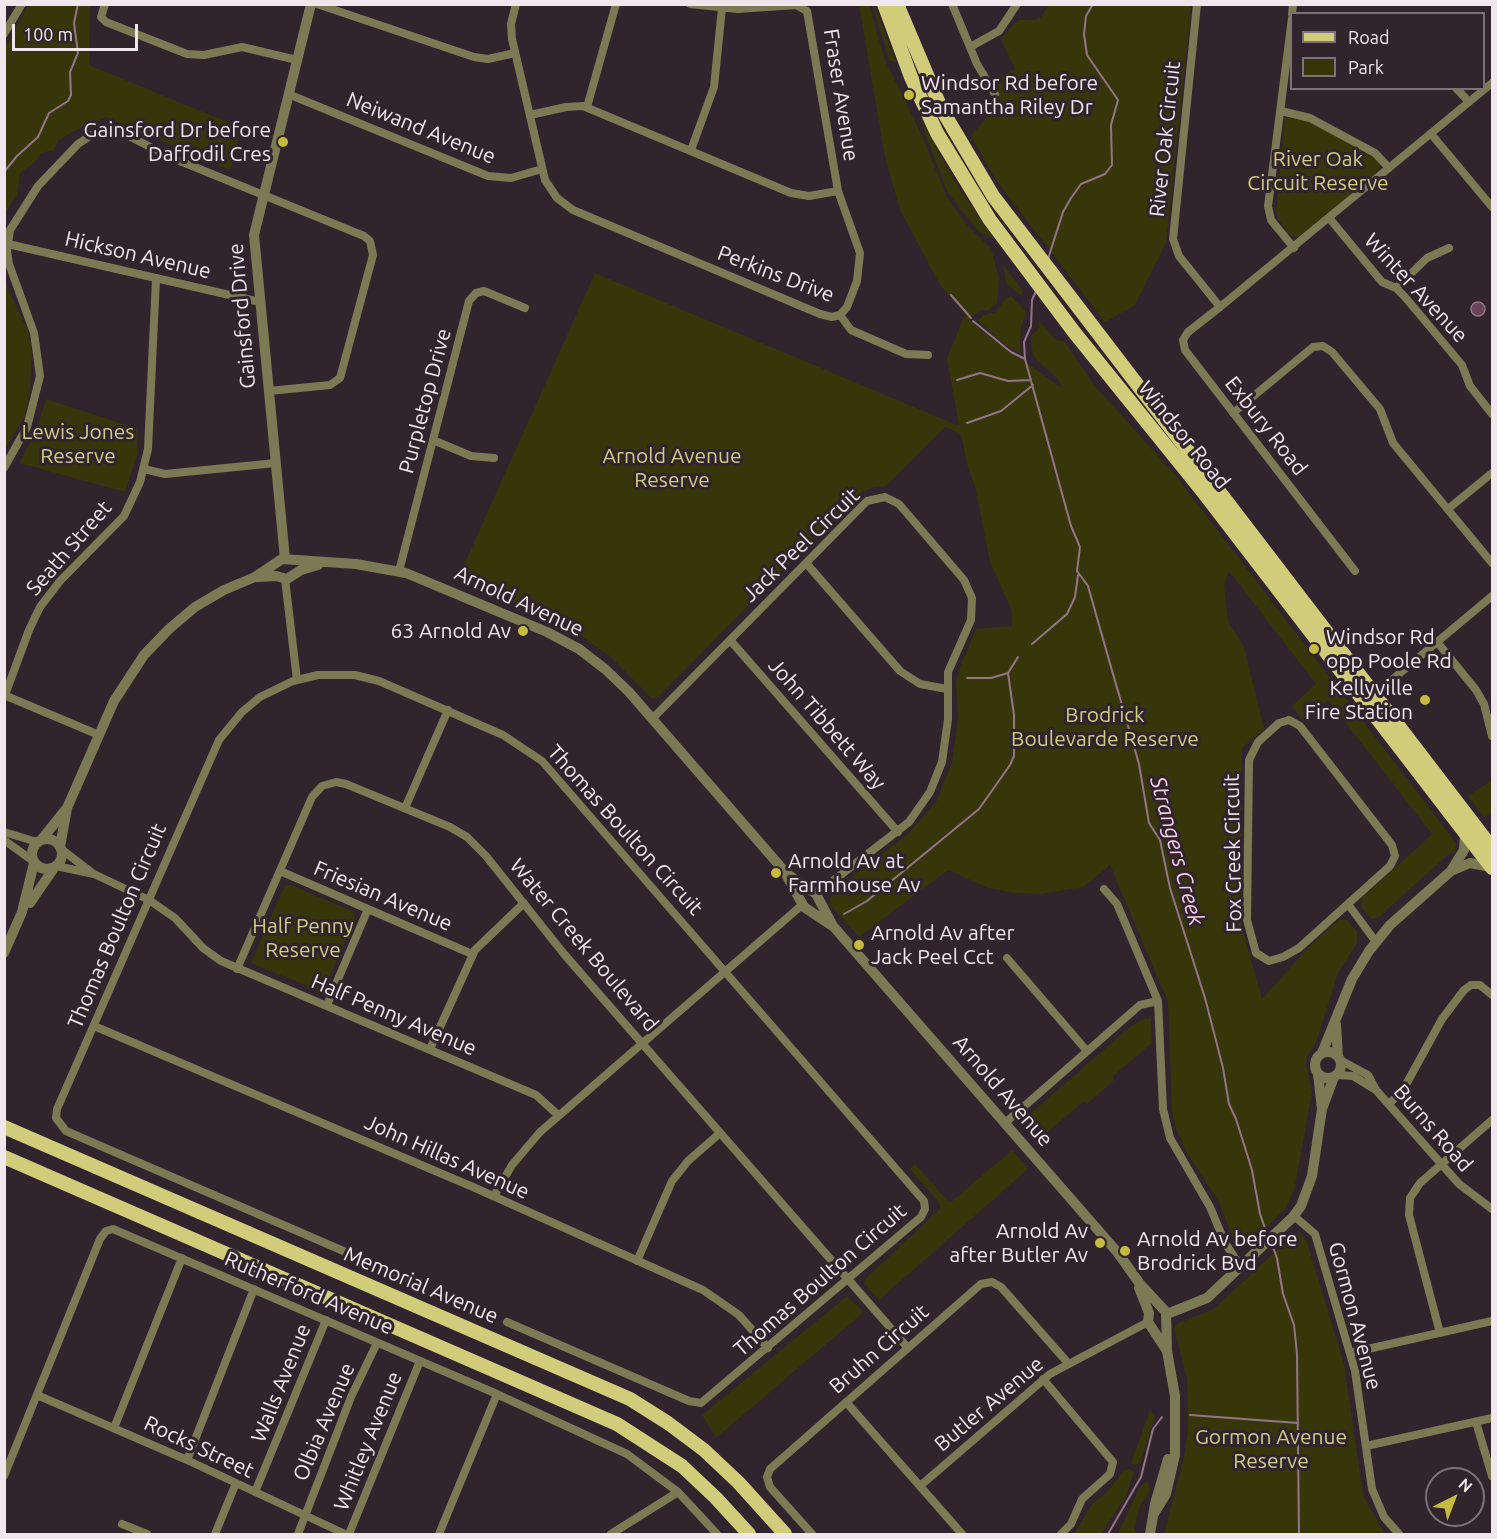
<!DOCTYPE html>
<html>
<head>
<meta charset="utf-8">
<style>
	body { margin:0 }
	#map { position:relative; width:1497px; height:1539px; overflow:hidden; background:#32242d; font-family:Ubuntu,sans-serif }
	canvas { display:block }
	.frame { position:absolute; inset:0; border:6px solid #f0e7ec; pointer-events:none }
	.legend { position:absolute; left:1290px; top:12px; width:195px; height:78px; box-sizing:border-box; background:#32242d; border:2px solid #7e7279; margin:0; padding:8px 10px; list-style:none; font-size:18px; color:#f0e7ec }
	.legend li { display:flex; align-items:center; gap:12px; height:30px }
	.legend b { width:30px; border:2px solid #7e7279 }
	.north { position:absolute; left:1425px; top:1467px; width:60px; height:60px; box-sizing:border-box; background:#32242d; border:2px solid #7e7279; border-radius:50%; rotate:42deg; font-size:16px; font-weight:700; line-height:24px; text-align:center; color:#f0e7ec }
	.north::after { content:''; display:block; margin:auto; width:21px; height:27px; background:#c4bc3e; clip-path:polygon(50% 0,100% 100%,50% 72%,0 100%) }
	.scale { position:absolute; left:12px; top:24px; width:126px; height:27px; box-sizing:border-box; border:3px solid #f0e7ec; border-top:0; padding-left:8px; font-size:18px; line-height:21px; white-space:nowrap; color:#f0e7ec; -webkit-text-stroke:4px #32242d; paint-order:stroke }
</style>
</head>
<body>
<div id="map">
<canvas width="1497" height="1539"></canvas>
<div class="frame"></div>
<ul class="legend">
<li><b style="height:8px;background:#d0cc7a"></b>Road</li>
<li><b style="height:16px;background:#37350a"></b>Park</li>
</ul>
<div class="north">N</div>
<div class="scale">100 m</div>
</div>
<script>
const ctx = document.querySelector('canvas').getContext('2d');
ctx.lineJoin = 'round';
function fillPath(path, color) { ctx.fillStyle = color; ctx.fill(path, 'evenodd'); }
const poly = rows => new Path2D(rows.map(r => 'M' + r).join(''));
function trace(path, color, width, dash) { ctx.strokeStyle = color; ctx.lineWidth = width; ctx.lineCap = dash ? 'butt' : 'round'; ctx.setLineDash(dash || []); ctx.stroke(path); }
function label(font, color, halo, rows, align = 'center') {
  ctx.font = font + ' Ubuntu,sans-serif'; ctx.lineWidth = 6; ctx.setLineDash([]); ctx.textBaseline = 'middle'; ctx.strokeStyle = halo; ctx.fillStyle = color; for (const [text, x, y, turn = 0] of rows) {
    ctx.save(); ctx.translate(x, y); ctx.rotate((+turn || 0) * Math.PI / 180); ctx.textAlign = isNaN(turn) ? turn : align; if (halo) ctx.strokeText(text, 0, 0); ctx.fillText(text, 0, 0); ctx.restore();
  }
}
fillPath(poly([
	[29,4,90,5,89,65,242,128,230,170,106,117,72,132,58,141,54,150,41,153,35,162,20,173,17,194,8,209,5,210,5,48],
	[859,5,869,5,884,58,923,138,947,198,971,230,991,248,999,279,997,303,989,310,981,310,973,316,966,315,982,331,1062,388,1058,379,1035,358,1031,347,1031,335,1038,330,1039,321,1056,340,1064,341,1094,385,1176,476,1456,843,1455,852,1449,854,1379,917,1371,919,1361,907,1362,898,1432,834,1328,700,1303,721,1292,706,1316,684,1229,571,1224,585,1228,621,1244,647,1264,729,1242,748,1241,924,1262,999,1307,949,1338,920,1347,920,1357,932,1357,943,1338,973,1317,1040,1307,1057,1306,1065,1312,1092,1294,1191,1285,1209,1244,1249,1234,1242,1219,1202,1187,1153,1176,1129,1172,1112,1168,1002,1110,865,1083,887,1042,894,1015,893,988,888,948,870,859,937,830,905,831,892,907,835,936,802,952,763,958,718,956,682,960,667,976,629,1012,626,1012,611,990,562,975,486,968,468,961,434,945,427,886,486,873,487,858,494,657,698,651,698,611,657,576,632,458,578,595,273,959,426,947,358,965,314,940,285,900,210,885,157],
	[872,5,874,5,896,62,889,60],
	[1049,5,1191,5,1166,243,1135,305,1105,322,996,180,971,136,993,109,997,89,993,80,1015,69,1001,39,1018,20,1035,20,1041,17],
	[918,115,957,185,994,239,980,233,948,193],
	[1285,117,1309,121,1376,157,1381,165,1377,172,1299,237,1291,236,1278,219,1276,211],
	[1004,266,1023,291,1021,296,1006,283],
	[5,283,29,333,32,354,30,388,25,416,5,449],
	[1011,296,1026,312,1021,327,1020,354,999,340,978,321,983,315,996,312,1005,299],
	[46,399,138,429,137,455,125,492,19,463,36,431],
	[1492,780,1492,813,1484,817,1468,796],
	[285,885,291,885,352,911,355,917,325,987,320,991,251,963],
	[1151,1018,1152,1043,1113,1076,1114,1080,1087,1104,1084,1101,1036,1142,1023,1127,1023,1120,1130,1027,1142,1019],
	[1012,1150,1028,1169,879,1300,864,1283,865,1279,940,1209,939,1202,910,1169,915,1164,950,1203],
	[1300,1233,1306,1239,1344,1364,1363,1495,1385,1534,1164,1534,1184,1457,1188,1429,1187,1379,1174,1328,1179,1323,1214,1309,1293,1235],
	[847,1296,864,1312,716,1438,702,1415],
	[1150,1410,1155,1417,1141,1461,1135,1465,1131,1463],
	[1130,1469,1134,1472,1126,1496,1101,1534,1074,1534,1092,1504,1107,1492,1124,1470],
	[1147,1481,1150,1490,1140,1506,1134,1527,1137,1534,1118,1534,1139,1488]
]), '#37350a');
const water = poly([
	'1471 309a7 7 0 1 1 14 0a7 7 0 1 1-14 0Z'
]);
fillPath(water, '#6a445b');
trace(water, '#927586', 1.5);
trace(poly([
	[4,172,17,156,38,137,49,113,68,101,71,95,70,72,78,53,74,23,78,4],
	[1048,259,1063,212,1071,198,1081,184,1105,174,1112,165,1111,125,1118,100,1087,55,1084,34,1086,16,1093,4],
	[1037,289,1032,300,1031,326,1024,342,1025,359,1071,526,1080,547,1077,571,1088,586,1107,653,1139,764,1149,823,1160,840,1170,888,1205,998,1223,1068,1229,1104,1236,1119,1252,1170,1260,1214,1268,1237],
	[951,295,971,318],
	[973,321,1011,352,1025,359],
	[957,380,980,373,1008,381,1031,380],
	[967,423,1001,411,1033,385],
	[1032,644,1067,614,1075,597,1078,575],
	[967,678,991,678,1008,673],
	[844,914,867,901,979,809,1010,765,1014,756,1014,715,1008,673,1018,657],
	[1271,1242,1277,1258,1283,1294,1294,1325,1297,1354,1299,1534],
	[1190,1415,1298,1423],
	[1108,1534,1141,1477,1153,1429,1162,1417]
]), '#927586', 2);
trace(poly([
	[105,4,101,17,106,22,187,54,204,55,242,47,297,60],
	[317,4,474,57,488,59,515,53],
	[516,4,511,24,512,39,545,180,557,198,573,210,820,314,832,317,840,315,847,307,857,281,860,253,838,191,807,11,796,5,738,9,690,4],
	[952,4,977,64,995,94],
	[1197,4,1173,239,1179,256,1220,307,1492,83],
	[1292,14,1293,4],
	[1292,18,1268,206,1271,220,1294,248],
	[4,34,22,4],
	[970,47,999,31,1017,4],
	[1456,88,1469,102],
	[288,94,488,176,511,178,542,169],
	[587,107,616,4],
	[1281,111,1310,118,1375,153,1389,168],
	[530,115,566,107,583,106,791,193,809,196,838,191],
	[1432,135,1492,207],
	[691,150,714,87,722,8],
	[1330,219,1382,282,1396,288,1405,297,1462,365,1470,386,1492,414],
	[8,244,260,302],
	[1396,288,1427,258,1449,248],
	[1220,307,1188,332,1183,340,1185,350,1355,571],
	[840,315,851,330,906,354,928,355],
	[1233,413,1313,347,1323,346,1332,352,1380,409,1393,443,1492,563],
	[433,440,471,456,494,458],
	[4,468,27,427,40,376,34,333,9,264,7,251,10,230,38,186,78,144,102,128,113,128,170,157,364,236,370,241,373,255,340,378,330,385,269,391],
	[144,469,165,474,276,463],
	[1448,509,1492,473],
	[806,563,900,671,920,684,947,689],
	[399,571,469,301,476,293,484,291,525,308],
	[285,579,297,680],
	[730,640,898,832],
	[1438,643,1476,690,1484,704,1492,736],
	[1375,694,1492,596],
	[4,695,99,735],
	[5,695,29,630,40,607,60,581,124,516,140,482,148,449,156,279],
	[652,719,867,501,885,497,899,504,964,580,972,598,971,620,948,672,948,719,942,762,930,792,909,822,816,894],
	[1289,720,1300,726,1392,845,1395,856,1390,866,1299,948,1283,957,1269,961,1256,953,1247,920,1249,760,1258,742,1279,723,1289,720],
	[405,808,448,710],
	[4,832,37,842],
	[4,840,33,861],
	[61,849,91,872],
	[56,866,94,874,149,900,175,918,203,948,221,961,536,1095,558,1115],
	[280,871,472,954],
	[1104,889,1117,904,1158,1001,1163,1109,1170,1138,1210,1207,1225,1243,1241,1267],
	[1348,904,1376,942],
	[1007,958,1087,1051],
	[237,969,312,797,322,786,336,782,346,784,450,827,467,837,486,856,564,954,908,1348],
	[327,1005,368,909],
	[94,1026,473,1187,703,1290,739,1315,768,1348],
	[430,1049,475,950,524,903],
	[1340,1060,1368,1075,1376,1090,1459,1184,1492,1209],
	[1337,1075,1353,1076,1376,1090],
	[1389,1104,1403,1090,1442,1019,1464,990,1471,985,1480,985,1492,995],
	[1005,1123,1140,1005,1158,1001],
	[494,1196,512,1165,540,1132,802,905],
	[1294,1216,1315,1234,1355,1371,1372,1489,1384,1517,1399,1534],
	[637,1261,672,1181,688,1161,720,1133],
	[415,1282,66,1131,56,1118,57,1109,219,740,242,712,260,697,293,681,318,675,355,675,379,681,503,735,542,761,924,1201,925,1209,921,1217,701,1403,689,1401,507,1322],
	[1440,1333,1409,1215,1410,1198,1420,1183,1492,1120],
	[1350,1353,1492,1321],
	[1043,1379,1113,1462,1110,1474,1082,1499,1071,1524,1061,1534],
	[37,1395,187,1460,345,1534],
	[846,1402,962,1534],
	[1476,1422,1492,1476],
	[114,1428,182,1258],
	[1366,1446,1492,1418],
	[187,1460,254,1289],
	[4,1476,100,1239,106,1231,113,1229,490,1391,627,1454,678,1492,717,1534],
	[920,1486,1050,1374,1148,1322],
	[255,1492,326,1320],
	[122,1524,147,1534],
	[215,1534,236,1483],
	[298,1534,351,1397,377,1343],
	[349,1534,420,1361],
	[439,1534,497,1394],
	[611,1534,678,1492],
	[812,1534,770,1487,767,1477,770,1469,981,1284,992,1282,1001,1287,1068,1363]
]), '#7c7a54', 8);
trace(poly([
	[285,559,254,235,311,4],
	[258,577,276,576,287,579,301,570,318,565],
	'32 854a15 15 0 1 1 30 0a15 15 0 1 1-30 0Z',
	[42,839,67,808],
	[60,847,67,808,114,701,144,655,169,629,195,607,224,590,255,577,282,559,356,564,406,573,547,632,579,649,605,669,629,692,786,873,816,894,833,926,1118,1253,1140,1284,1166,1312,1167,1351,1175,1396,1175,1455,1166,1494,1153,1515],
	[1451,871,1464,850,1465,833],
	[787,876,804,907,831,925],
	[30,903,54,868],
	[4,953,22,912,34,863],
	[1336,1024,1338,1057],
	'1315 1065a13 13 0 1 1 26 0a13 13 0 1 1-26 0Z',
	[1322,1053,1352,979,1369,951,1390,925,1451,871,1470,863,1491,867],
	[1322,1109,1334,1077],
	[1139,1288,1149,1313,1148,1322,1167,1351],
	[1167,1314,1207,1298,1292,1218,1301,1206,1312,1176,1322,1109,1318,1074],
	[1150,1534,1155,1504,1168,1459]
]), '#7c7a54', 10);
trace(poly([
	[884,4,911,77,937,133,990,220,1074,332,1200,488,1492,868],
	[897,4,941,108,993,196,1492,848],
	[4,1127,630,1399,668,1423,704,1450,739,1483,785,1534],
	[4,1157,617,1424,682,1466,716,1498,749,1534]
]), '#d0cc7a', 14);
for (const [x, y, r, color] of [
	[909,95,6,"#c4bc3e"],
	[283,142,6,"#c4bc3e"],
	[523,631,6,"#c4bc3e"],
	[1314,649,6,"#c4bc3e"],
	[1425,700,6,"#c4bc3e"],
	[776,873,6,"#c4bc3e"],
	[859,945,6,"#c4bc3e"],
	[1100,1243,6,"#c4bc3e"],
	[1125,1251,6,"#c4bc3e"]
]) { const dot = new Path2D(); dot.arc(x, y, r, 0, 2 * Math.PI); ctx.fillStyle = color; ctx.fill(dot); trace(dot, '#32242d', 2); }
label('21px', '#f0e7ec', '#32242d', [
	["Windsor Rd before",921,83],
	["Samantha Riley Dr",921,107],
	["Gainsford Dr before",271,130,"right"],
	["Daffodil Cres",271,154,"right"],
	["63 Arnold Av",511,631,"right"],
	["Windsor Rd",1326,637],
	["opp Poole Rd",1326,661],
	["Kellyville",1413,688,"right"],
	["Fire Station",1413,712,"right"],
	["Arnold Av at",788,861],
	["Farmhouse Av",788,885],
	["Arnold Av after",871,933],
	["Jack Peel Cct",871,957],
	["Arnold Av",1088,1231,"right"],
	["after Butler Av",1088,1255,"right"],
	["Arnold Av before",1137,1239],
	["Brodrick Bvd",1137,1263]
], 'left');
label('21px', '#f0e7ec', '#32242d', [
	["Fraser Avenue",841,95,81],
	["Neiwand Avenue",421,128,22],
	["River Oak Circuit",1165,139,-84],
	["Hickson Avenue",138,255,13],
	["Perkins Drive",776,274,21],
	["Winter Avenue",1416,288,47],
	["Gainsford Drive",242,316,-95],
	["Purpletop Drive",425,401,-75],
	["Exbury Road",1266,426,52],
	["Windsor Road",1184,435,51],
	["Jack Peel Circuit",801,545,-44],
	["Seath Street",69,548,-49],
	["Arnold Avenue",519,601,25],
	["John Tibbett Way",827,724,49],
	["Thomas Boulton Circuit",625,830,48],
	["Fox Creek Circuit",1233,853,-91],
	["Friesian Avenue",383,896,23],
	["Thomas Boulton Circuit",117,926,-67],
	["Water Creek Boulevard",584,945,50],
	["Half Penny Avenue",394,1015,23],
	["Arnold Avenue",1003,1091,49],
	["Burns Road",1433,1128,49],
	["John Hillas Avenue",447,1157,24],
	["Thomas Boulton Circuit",820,1280,-41],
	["Memorial Avenue",421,1285,23],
	["Rutherford Avenue",309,1293,23],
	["Gormon Avenue",1355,1316,75],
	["Bruhn Circuit",879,1349,-41],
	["Walls Avenue",281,1383,-68],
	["Butler Avenue",989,1404,-40],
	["Olbia Avenue",324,1422,-67],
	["Whitley Avenue",368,1441,-68],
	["Rocks Street",199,1447,25]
]);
label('21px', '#d0cc84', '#32242d', [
	["River Oak",1318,159],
	["Circuit Reserve",1318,183],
	["Lewis Jones",78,432],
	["Reserve",78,456],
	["Arnold Avenue",672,456],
	["Reserve",672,480],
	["Brodrick",1105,715],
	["Boulevarde Reserve",1105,739],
	["Half Penny",303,926],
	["Reserve",303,950],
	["Gormon Avenue",1271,1437],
	["Reserve",1271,1461]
]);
label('italic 22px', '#f8cfe8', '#32242d', [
	["Strangers Creek",1177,851,75]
]);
</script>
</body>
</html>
